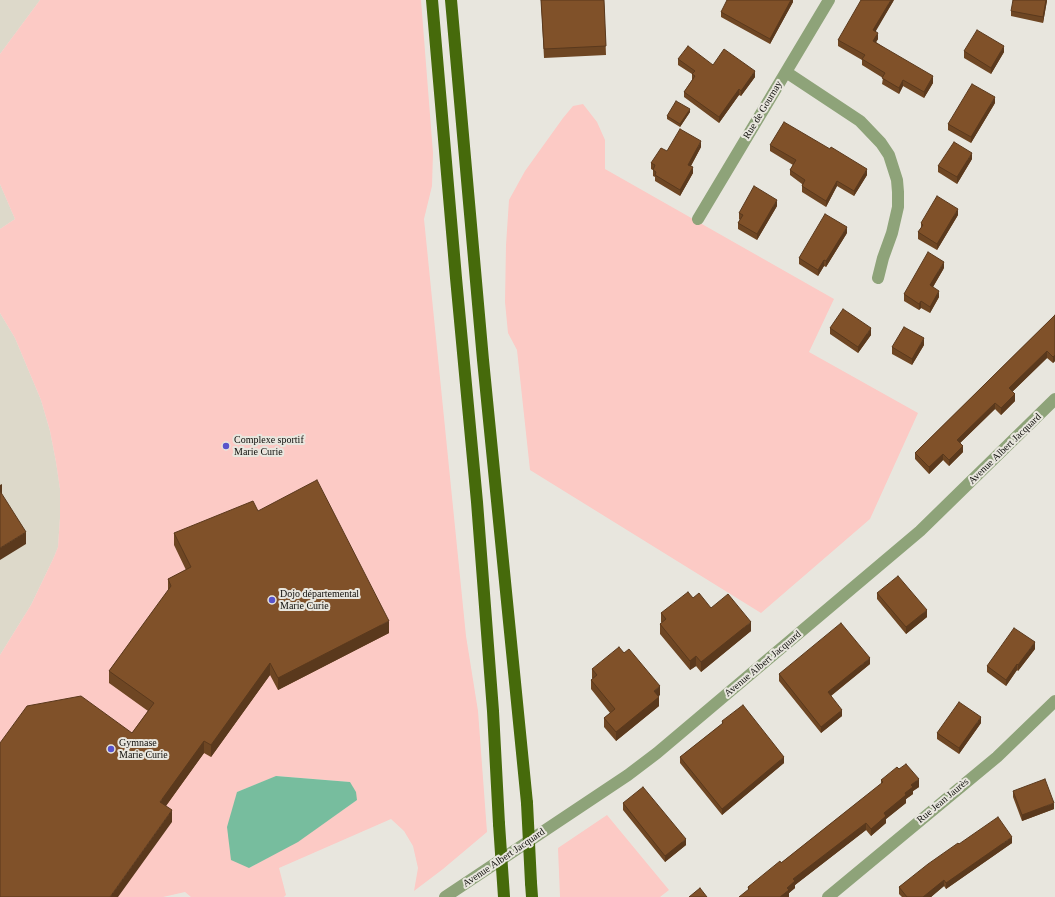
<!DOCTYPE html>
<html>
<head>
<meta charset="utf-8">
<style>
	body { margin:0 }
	canvas { display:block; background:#e8e6de }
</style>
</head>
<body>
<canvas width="1055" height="897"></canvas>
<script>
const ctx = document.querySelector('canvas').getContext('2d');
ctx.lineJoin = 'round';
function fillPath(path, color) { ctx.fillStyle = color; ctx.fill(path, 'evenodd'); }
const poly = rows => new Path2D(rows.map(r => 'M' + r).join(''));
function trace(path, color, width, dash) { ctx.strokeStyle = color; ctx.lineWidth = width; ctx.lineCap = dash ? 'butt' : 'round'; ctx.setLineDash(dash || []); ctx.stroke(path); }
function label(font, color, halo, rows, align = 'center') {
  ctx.font = font + ' "Times New Roman",serif'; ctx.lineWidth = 4; ctx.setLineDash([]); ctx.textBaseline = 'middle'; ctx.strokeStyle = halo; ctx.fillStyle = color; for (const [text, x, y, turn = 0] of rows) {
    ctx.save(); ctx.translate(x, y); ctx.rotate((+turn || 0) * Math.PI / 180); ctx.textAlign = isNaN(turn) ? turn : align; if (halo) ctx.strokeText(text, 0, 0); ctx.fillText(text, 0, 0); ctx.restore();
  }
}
fillPath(poly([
	[0,0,40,0,0,54],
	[0,184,15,219,0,229],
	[0,313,15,338,41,400,50,431,56,462,60,489,60,518,58,547,54,557,31,605,0,655]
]), '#ddd9ca');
fillPath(poly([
	[40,0,421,0,433,153,432,186,424,219,466,636,478,711,487,832,443,869,414,891,418,868,413,846,404,831,391,819,279,868,286,895,284,897,191,897,185,892,163,897,0,897,0,655,31,605,54,557,58,547,60,518,60,489,56,462,50,431,41,400,15,338,0,313,0,229,15,219,0,184,0,54],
	[277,776,350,782,357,800,298,841,249,868,237,792],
	[583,104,597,122,605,140,605,169,834,299,809,352,918,413,870,519,761,613,530,470,517,350,508,333,505,302,506,245,509,200,525,171,563,118,573,106],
	[607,815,669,890,660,897,560,897,558,848]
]), '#fccac5');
fillPath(poly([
	[276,776,350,782,356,792,357,800,298,842,249,868,231,860,227,827,237,792]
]), '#77bd9e');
trace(poly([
	[786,72,860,121,881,143,889,155,897,180,898,192,898,207,892,233,883,258,878,278],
	[698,219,829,0],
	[445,897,628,775,657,753,920,531,1055,399],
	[828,897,997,757,1055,701]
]), '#8ea379', 12);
trace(poly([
	[432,0,456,278,477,502,493,711,499,824],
	[451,0,483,360,527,803],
	[531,883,532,897]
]), '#466a0b', 12);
trace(poly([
	[527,803,531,883],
	[499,824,504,897]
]), '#466a0b', 12);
fillPath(poly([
	[541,0,604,0,606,55,544,58],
	[793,0,793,2,770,44,721,17,721,12],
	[894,0,875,31,878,39,876,42,933,83,924,98,903,86,899,94,882,84,883,78,862,65,862,60,838,46,838,40],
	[1047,0,1043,23,1011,16,1011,11],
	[964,51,1004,52,991,74,964,58],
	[678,59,713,65,755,77,741,96,739,95,719,123,684,97,684,92,692,80,692,74,678,65],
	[995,103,971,143,948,130,948,124],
	[690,112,680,127,667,119,667,116],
	[770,145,867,175,854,196,837,186,826,207,802,192,802,184,790,175,790,170,793,165,770,151],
	[701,147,691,166,693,173,680,196,655,181,655,177,653,176,653,170,651,169,651,163,667,151],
	[972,159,957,184,938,172,938,166],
	[777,206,757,240,738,229,738,223,740,220,739,219,739,213],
	[958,215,937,250,918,239,918,232,921,228,921,223],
	[847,233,826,267,824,266,818,276,799,264,799,258],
	[944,268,933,287,939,297,930,313,921,308,919,310,904,301,904,294],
	[1055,315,1055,361,1053,363,1047,358,1012,392,1015,401,1001,415,995,409,960,443,963,452,949,466,943,460,929,474,915,459,915,453],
	[830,328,871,335,858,353,830,334],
	[924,345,912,365,892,354,892,347],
	[258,511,389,633,278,690,270,675,211,757,204,753,166,806,172,822,132,733,148,711,109,683,109,671,168,591,168,579,186,570,174,545,174,533],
	[877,593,927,617,906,634,877,599],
	[693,598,751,631,701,672,696,666,690,670,660,634,660,624,662,623,661,622,661,613],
	[1035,649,1018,671,1017,670,1006,686,987,672,987,666],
	[870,664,831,696,842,716,821,733,779,681,779,674],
	[592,669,660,695,658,696,659,706,616,741,604,727,604,718,610,713,591,689,591,680,593,679,592,678],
	[722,721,784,763,722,815,680,763,680,757,722,724],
	[981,723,959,754,937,739,937,733],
	[899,769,919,787,913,791,913,794,906,799,906,803,886,819,886,823,871,836,866,830,795,885,795,888,789,893,789,897,748,890,748,887,781,863,881,784,881,780],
	[1013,791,1054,809,1022,821,1013,797],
	[623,803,686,845,665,862,623,810],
	[1012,843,946,889,944,886,931,897,902,897,899,894,899,887,959,844]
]), '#6e4623');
fillPath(poly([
	[791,0,793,0,793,2,770,44,770,39],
	[891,0,894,0,873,36,873,30],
	[1046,0,1047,0,1047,1,1043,23,1043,17],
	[878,33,878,39,873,47,873,41],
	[1004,46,1004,52,991,74,991,68],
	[755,71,755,77,741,96,741,91],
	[933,76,933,83,924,98,924,92],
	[903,80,903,86,899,94,899,88],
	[739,89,739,95,719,123,719,117],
	[995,97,995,103,971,143,971,137],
	[690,109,690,112,680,127,680,124],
	[701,141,701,147,688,171,688,165],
	[972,153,972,159,957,184,957,177],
	[693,167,693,173,680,196,680,190],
	[867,169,867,175,854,196,854,191],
	[837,181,837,186,826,207,826,201],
	[777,200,777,206,757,240,757,234],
	[958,209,958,215,937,250,937,244],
	[847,227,847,233,826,267,826,261],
	[824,260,824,266,818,276,818,270],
	[944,262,944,268,930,292,930,285],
	[939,291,939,297,930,313,930,307],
	[921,301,921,308,919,310,919,304],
	[871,328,871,335,858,353,858,347],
	[924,338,924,345,912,365,912,359],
	[1047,351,1047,358,1009,395,1009,388],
	[1055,355,1055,361,1053,363,1053,357],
	[1015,394,1015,401,1001,415,1001,408],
	[995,403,995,409,957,446,957,440],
	[963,446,963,452,949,466,949,460],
	[943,454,943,460,929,474,929,467],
	[2,484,2,496,0,497,0,485],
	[26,532,26,544,0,560,0,548],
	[927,610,927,617,906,634,906,627],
	[389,621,389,633,278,690,278,678],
	[751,622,751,631,701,672,701,662],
	[1035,642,1035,649,1018,671,1018,665],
	[696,656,696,666,690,670,690,661],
	[870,658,870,664,828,698,828,692],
	[270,663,270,675,211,757,211,745],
	[1017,664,1017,670,1006,686,1006,680],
	[660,686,660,695,654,700,654,691],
	[659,697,659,706,616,741,616,732],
	[842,710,842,716,821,733,821,727],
	[981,717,981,723,959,754,959,748],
	[204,741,204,753,160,814,160,802],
	[784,757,784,763,722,815,722,809],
	[919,779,919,787,913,791,913,794,906,799,906,803,886,819,886,823,871,836,871,829,884,813,905,793,911,785],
	[1054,803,1054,809,1022,821,1022,815],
	[172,810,172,822,118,897,110,897],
	[866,823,866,830,795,885,795,888,789,893,789,897,780,897,793,879],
	[1012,837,1012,843,946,889,946,883],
	[686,839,686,845,665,862,665,856],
	[944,880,944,886,931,897,923,897]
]), '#5a391d');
const building = poly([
	[541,0,604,0,606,46,544,49,541,0],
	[727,0,791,0,770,39,721,12,727,0],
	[861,0,891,0,873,30,878,33,873,41,933,76,924,92,903,80,899,88,882,78,885,73,862,59,865,55,838,40,861,0],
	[1013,0,1046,0,1043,17,1011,11,1013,0],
	[977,30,1004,46,991,68,964,51,977,30],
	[688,46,713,65,724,49,755,71,741,91,739,89,719,117,684,92,695,76,692,74,695,71,678,59,688,46],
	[972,84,995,97,971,137,948,124,972,84],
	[676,101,690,109,680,124,667,116,676,101],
	[784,122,830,149,831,147,867,169,854,191,837,181,826,201,802,186,805,180,790,170,796,160,770,145,784,122],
	[680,129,701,141,688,165,693,167,680,190,655,175,656,172,653,170,655,165,651,163,661,148,667,151,680,129],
	[954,142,972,153,957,177,938,166,954,142],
	[754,186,777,200,757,234,738,223,743,215,739,213,754,186],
	[937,196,958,209,937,244,918,232,923,225,921,223,937,196],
	[825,214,847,227,826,261,824,260,818,270,799,258,825,214],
	[928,252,944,262,930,285,939,291,930,307,921,301,919,304,904,294,928,252],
	[843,309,871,328,858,347,830,328,843,309],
	[1055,315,1055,355,1053,357,1047,351,1009,388,1015,394,1001,408,995,403,957,440,963,446,949,460,943,454,929,467,915,453,1055,315],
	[904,327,924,338,912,359,892,347,904,327],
	[317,480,389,621,278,678,270,663,211,745,204,741,160,802,172,810,110,897,0,897,0,743,27,706,81,696,132,733,154,703,109,671,171,586,168,579,191,567,174,533,253,501,258,511,317,480],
	[0,491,26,532,0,548,0,491],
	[898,576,927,610,906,627,877,593,898,576],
	[688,592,693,598,699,593,711,608,728,594,751,622,701,662,696,656,690,661,660,624,666,619,661,613,688,592],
	[841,623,870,658,828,692,842,710,821,727,779,674,841,623],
	[1014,628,1035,642,1018,665,1017,664,1006,680,987,666,1014,628],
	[619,647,624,653,629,649,660,686,654,691,659,697,616,732,604,718,615,709,591,680,597,675,592,669,619,647],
	[959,702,981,717,959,748,937,733,959,702],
	[743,705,784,757,722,809,680,757,723,723,722,721,743,705],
	[906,764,919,779,911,785,913,787,905,793,906,795,884,813,886,816,871,829,866,823,793,879,795,881,787,888,789,890,780,897,739,897,749,889,748,887,780,861,781,863,883,782,881,780,897,767,899,769,906,764],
	[1045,779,1054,803,1022,815,1013,791,1045,779],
	[643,787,686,839,665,856,623,803,643,787],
	[998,817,1012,837,946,883,944,880,923,897,907,897,899,887,928,864,958,843,959,844,998,817],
	[700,888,707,897,689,897,700,888]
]);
fillPath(building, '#805129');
trace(building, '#5a391d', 1);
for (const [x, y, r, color] of [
	[226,446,4,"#5954cb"],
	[272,600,4,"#5954cb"],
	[111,749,4,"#5954cb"]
]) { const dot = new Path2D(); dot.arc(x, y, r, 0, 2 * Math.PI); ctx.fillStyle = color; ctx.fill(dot); trace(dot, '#e8e6de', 1.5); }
label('10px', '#0f0e0b', '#e8e6de', [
	["Rue de Gournay",763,110,-59],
	["Avenue Albert Jacquard",1005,449,-44],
	["Avenue Albert Jacquard",763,664,-40],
	["Rue Jean Jaurès",943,801,-40],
	["Avenue Albert Jacquard",504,858,-34]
]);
label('10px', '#0f0e0b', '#e8e6de', [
	["Complexe sportif",234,440],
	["Marie Curie",234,452],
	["Dojo départemental",280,594],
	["Marie Curie",280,606],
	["Gymnase",119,743],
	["Marie Curie",119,755]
], 'left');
</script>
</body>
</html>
